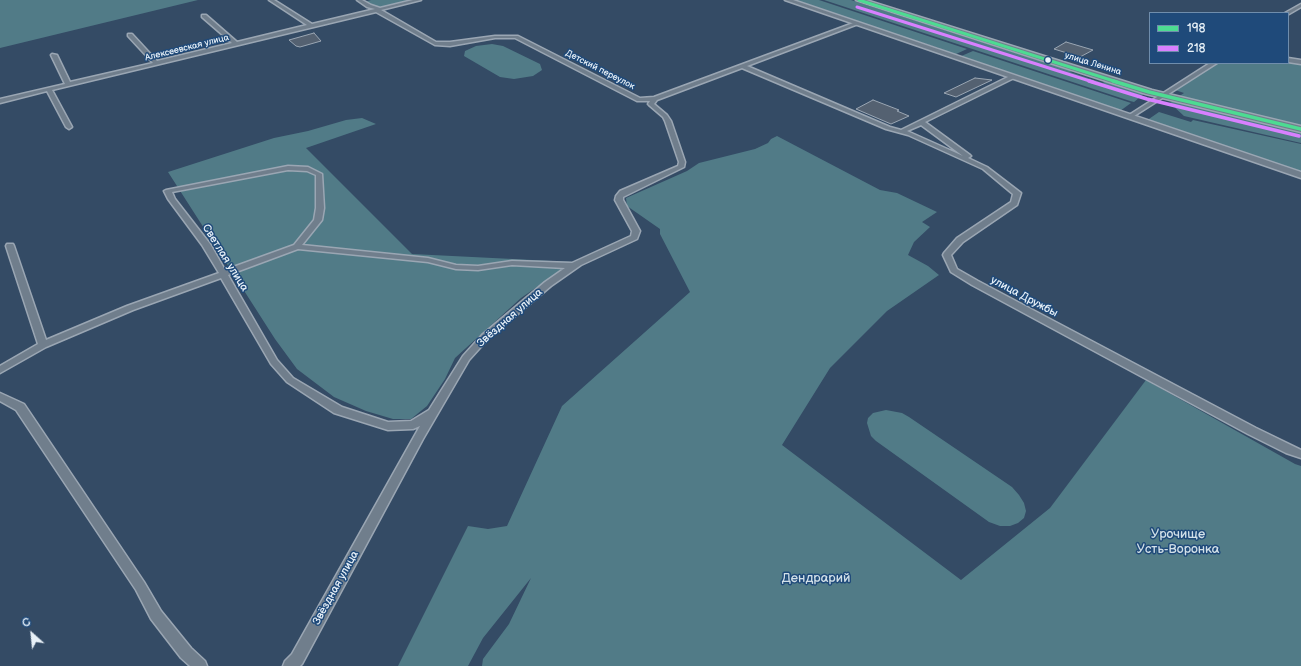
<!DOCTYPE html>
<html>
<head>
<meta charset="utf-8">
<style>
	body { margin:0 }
	#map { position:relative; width:1301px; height:666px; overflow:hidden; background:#344b65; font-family:"Balsamiq Sans",sans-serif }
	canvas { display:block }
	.legend { position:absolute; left:1149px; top:12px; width:140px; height:52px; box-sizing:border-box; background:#1f4a7a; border:1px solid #6f8dac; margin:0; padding:5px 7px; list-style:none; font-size:12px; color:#e8f1f8 }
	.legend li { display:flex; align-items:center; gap:8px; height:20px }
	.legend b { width:20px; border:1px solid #6f8dac }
	.north { position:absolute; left:12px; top:614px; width:40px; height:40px; -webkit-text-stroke:3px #1f4a7a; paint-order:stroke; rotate:333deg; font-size:11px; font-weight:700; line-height:16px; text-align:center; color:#e8f1f8 }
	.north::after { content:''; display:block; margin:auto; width:14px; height:18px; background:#e8f1f8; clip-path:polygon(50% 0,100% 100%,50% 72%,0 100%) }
</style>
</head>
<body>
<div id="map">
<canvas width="1301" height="666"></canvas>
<ul class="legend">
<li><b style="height:5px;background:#4ddb92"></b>198</li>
<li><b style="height:5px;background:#d880ff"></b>218</li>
</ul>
<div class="north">С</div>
</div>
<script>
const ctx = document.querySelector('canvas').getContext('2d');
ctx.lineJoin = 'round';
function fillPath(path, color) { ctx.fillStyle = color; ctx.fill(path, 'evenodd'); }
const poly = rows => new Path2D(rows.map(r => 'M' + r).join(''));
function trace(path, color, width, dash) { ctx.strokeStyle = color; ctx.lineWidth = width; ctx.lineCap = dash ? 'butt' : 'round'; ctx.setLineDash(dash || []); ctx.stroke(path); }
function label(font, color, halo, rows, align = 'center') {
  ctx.font = font + ' "Balsamiq Sans",sans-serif'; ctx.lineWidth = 3; ctx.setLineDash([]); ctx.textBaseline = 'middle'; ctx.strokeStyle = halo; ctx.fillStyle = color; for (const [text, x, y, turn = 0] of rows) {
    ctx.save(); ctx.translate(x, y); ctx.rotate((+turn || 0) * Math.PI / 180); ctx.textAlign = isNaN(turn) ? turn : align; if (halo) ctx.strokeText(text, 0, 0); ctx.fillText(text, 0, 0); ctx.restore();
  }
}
fillPath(poly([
	[0,0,198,0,0,48],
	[371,0,415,0,379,8,364,2],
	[792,0,819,0,967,49,954,55,938,50,939,48,910,39,908,40],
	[824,0,851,0,1072,71,1070,72,1103,83,1105,81,1145,93,1134,102,1130,101],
	[492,44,503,46,540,64,542,70,533,76,514,79,500,77,464,56,465,51,476,46],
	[973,51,1131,103,1120,111,959,57],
	[1288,61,1301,63,1301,126,1178,97,1184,93,1175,90,1217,63,1288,63],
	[1173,101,1301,132,1301,143,1184,116,1170,103],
	[1159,112,1191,122,1193,120,1301,144,1301,173,1146,121],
	[362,118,376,124,306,148,412,254,573,262,521,298,455,358,445,379,427,406,411,419,393,419,366,411,334,397,297,369,275,339,168,172,274,138,308,131,346,120],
	[777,136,880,190,897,193,937,212,922,222,930,227,914,242,908,255,928,266,939,275,887,311,830,368,782,445,961,580,1050,508,1146,380,1295,464,1301,466,1301,666,482,666,483,659,509,624,531,578,483,638,468,666,398,666,468,526,488,529,507,526,562,406,690,292,660,234,660,229,627,206,626,198,687,171,699,163,755,149,768,143,771,139],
	[886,410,902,413,909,417,1012,487,1019,495,1024,503,1026,511,1024,518,1018,523,1010,526,1000,526,989,522,876,441,871,436,867,423,868,418,873,413]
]), '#517b87');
const building = poly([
	[314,33,321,41,300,47,296,46,289,40,314,33],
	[1066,42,1093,50,1080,57,1054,49,1066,42],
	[975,78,992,80,956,97,944,93,975,78],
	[873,100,899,110,897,111,909,116,891,124,856,109,873,100]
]);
fillPath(building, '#546171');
trace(building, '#9aa6b3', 1);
const minor = poly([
	[269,0,274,0,312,24,375,9,367,7,357,0,362,0,371,5,380,8,413,0,421,0,381,10,436,42,450,42,495,36,518,36,640,98,654,97,856,22,858,23,858,24,747,66,890,127,901,130,1010,76,1014,76,1014,78,925,122,970,155,971,156,968,158,987,167,1021,193,1017,205,963,242,951,255,957,269,978,281,1256,428,1301,450,1301,458,1286,453,1248,434,972,285,951,272,943,255,944,253,957,238,1011,202,1013,194,983,169,908,135,886,129,742,68,657,100,654,104,667,115,671,121,685,162,684,167,623,197,623,200,640,231,637,239,581,265,551,286,488,339,469,360,423,439,302,664,300,666,283,666,285,661,292,654,420,426,413,429,388,430,334,413,287,382,271,364,221,278,133,310,46,347,0,373,0,366,38,344,6,246,7,244,13,244,14,246,46,340,127,306,219,273,202,245,168,199,164,191,166,190,288,166,308,167,322,174,324,208,322,220,302,245,428,258,456,265,478,266,512,261,572,263,631,236,632,231,615,200,616,196,620,191,678,166,679,162,665,121,663,117,649,105,648,104,650,101,637,101,515,38,495,38,450,46,435,45,376,12,52,90,72,127,69,129,66,127,47,91,0,103,0,99,65,84,51,55,52,54,57,55,70,82,153,63,128,36,128,34,132,34,157,61,232,43,202,17,202,15,206,15,237,42,307,25,269,0],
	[921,125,963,156,907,131,921,125],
	[288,170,307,171,316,175,316,208,314,220,294,245,225,270,210,244,175,199,172,192,288,170],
	[298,249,428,262,456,269,478,270,512,265,565,268,545,282,482,335,463,356,429,410,411,421,388,422,342,407,293,378,277,360,228,275,298,249],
	[1301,4,1301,7,1289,14,1285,13,1301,4],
	[1288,58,1301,60,1301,64,1288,62,1288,58],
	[1210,63,1217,63,1131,118,1126,117,1210,63],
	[0,393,24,404,144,582,161,611,191,648,205,661,207,666,190,666,181,658,151,619,136,590,16,410,0,401,0,393]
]);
const tertiary = poly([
	[785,0,793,0,1301,172,1301,178,785,0]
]);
const secondary = poly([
	[856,0,866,0,1152,90,1301,126,1301,132,1146,94,856,0]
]);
trace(minor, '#9aa6b3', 3);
trace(tertiary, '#9aa6b3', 3);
trace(secondary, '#9aa6b3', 3);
fillPath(minor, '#707e8c');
fillPath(tertiary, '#707e8c');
fillPath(secondary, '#707e8c');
trace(poly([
	[859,0,1117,82]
]), '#4ddb92', 3);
trace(poly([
	[1113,81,1149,92,1301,129]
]), '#4ddb92', 3.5);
trace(poly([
	[857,7,1093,82]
]), '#d880ff', 3);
trace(poly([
	[1089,81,1147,99,1299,136]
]), '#d880ff', 3.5);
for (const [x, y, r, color] of [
	[1048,60,3.5,"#e8f1f8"]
]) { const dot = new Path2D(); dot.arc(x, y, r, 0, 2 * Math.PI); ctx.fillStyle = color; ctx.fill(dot); trace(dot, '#1f4a7a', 1.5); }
label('9px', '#e8f1f8', '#1f4a7a', [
	["Алексеевская улица",187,48,-14],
	["улица Ленина",1093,64,17],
	["Детский переулок",600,70,27]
]);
label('11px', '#e8f1f8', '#1f4a7a', [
	["Светлая улица",225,258,58],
	["улица Дружбы",1024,297,28],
	["Звёздная улица",510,318,-41],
	["Звёздная улица",336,588,-61]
]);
label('13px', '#d2e0e8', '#1f4a7a', [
	["Урочище",1178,535],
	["Усть-Воронка",1178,550],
	["Дендрарий",816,579]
]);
</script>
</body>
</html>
